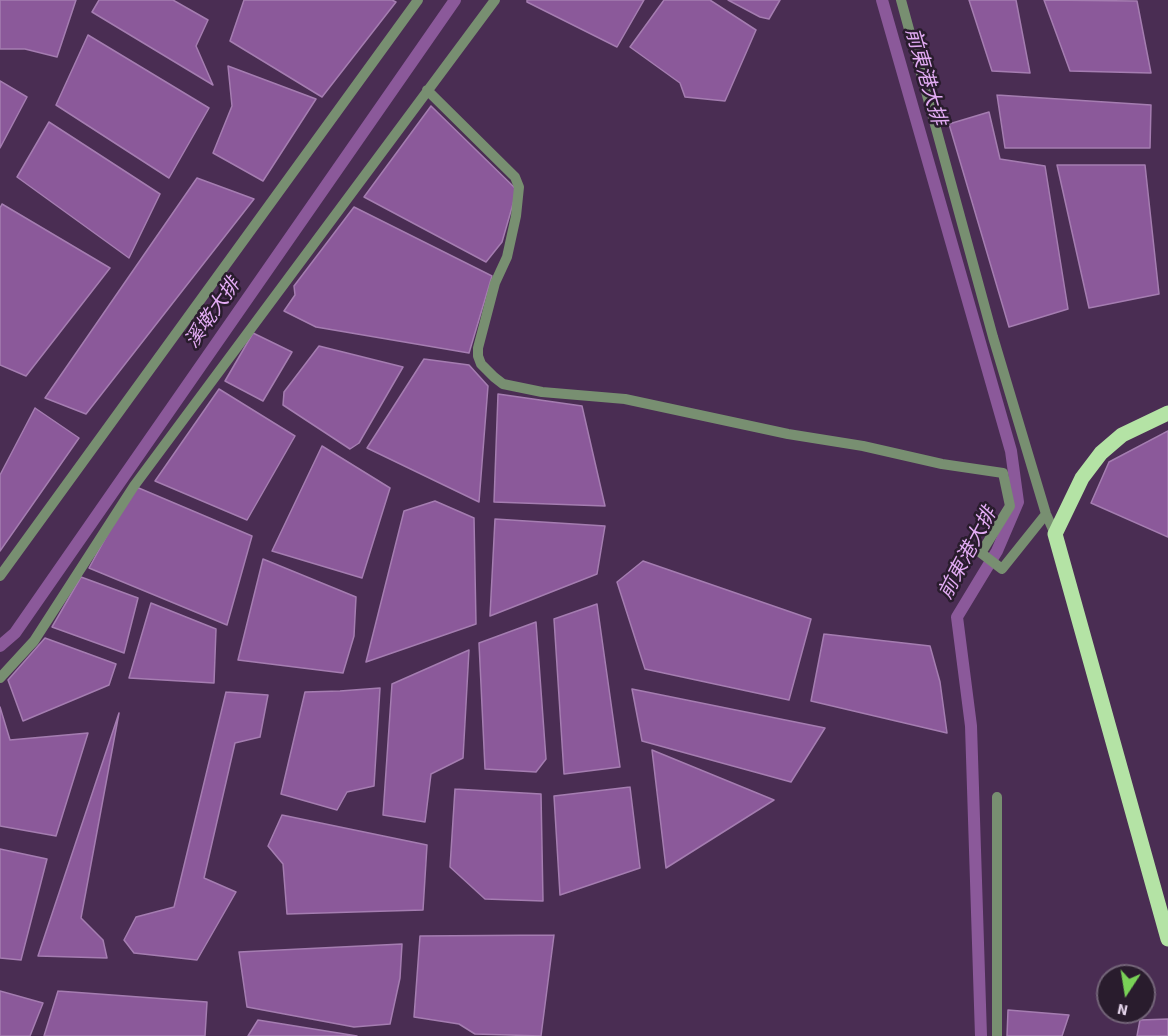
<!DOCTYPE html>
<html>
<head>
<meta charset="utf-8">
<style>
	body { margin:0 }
	#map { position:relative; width:1168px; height:1036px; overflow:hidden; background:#4a2d53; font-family:"Source Sans 3",sans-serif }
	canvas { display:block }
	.north { position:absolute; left:1096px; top:964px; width:60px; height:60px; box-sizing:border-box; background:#291c2d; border:2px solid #736478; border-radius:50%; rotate:192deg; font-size:16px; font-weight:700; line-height:24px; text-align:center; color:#e2d1e8 }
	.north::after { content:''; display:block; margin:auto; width:21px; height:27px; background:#79d157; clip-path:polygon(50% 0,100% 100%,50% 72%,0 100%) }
</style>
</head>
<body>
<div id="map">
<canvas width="1168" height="1036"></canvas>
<div class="north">N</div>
</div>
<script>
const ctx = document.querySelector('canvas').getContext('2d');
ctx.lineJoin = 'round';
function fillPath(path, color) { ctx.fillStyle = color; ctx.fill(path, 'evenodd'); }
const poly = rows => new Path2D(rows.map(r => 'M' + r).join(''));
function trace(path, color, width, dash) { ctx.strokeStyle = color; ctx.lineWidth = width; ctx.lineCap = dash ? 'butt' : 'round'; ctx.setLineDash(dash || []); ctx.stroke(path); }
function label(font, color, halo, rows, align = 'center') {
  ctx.font = font + ' "Source Sans 3","Noto Sans TC",sans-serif'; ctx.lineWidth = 5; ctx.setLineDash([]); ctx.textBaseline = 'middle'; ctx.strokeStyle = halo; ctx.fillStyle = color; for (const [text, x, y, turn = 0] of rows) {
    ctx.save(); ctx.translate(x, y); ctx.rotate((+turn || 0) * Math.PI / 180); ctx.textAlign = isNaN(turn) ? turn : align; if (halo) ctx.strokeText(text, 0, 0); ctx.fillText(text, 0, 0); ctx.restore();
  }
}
const water = poly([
	[0,0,76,0,57,57,25,49,0,49,0,0],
	[99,0,173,0,208,20,196,46,213,85,92,12,99,0],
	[244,0,392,0,396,2,322,97,230,41,244,0],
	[527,0,644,0,617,47,527,2,527,0],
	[664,0,710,0,756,30,725,101,685,97,680,83,630,47,664,0],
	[728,0,780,0,769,19,760,17,728,0],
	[969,0,1016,0,1030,73,992,71,969,0],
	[1044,0,1137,1,1151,73,1070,71,1044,0],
	[88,35,209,108,169,178,56,105,88,35],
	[228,66,316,99,263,181,213,153,232,106,228,66],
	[0,81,27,97,0,148,0,81],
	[997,95,1151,105,1150,148,1005,148,997,95],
	[431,106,517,190,502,242,486,262,364,197,431,106],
	[989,112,1000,159,1045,166,1068,309,1009,327,949,124,989,112],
	[49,122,160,194,129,258,17,177,49,122],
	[1057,165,1145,165,1159,294,1089,308,1057,165],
	[197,178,254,199,86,414,45,398,197,178],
	[2,204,110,268,26,376,0,365,0,208,2,204],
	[354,207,492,276,469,353,316,327,284,311,295,295,294,286,354,207],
	[253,333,292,352,263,401,225,381,253,333],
	[319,346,403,367,359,443,350,449,283,405,284,392,319,346],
	[424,359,469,365,488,386,479,502,367,448,424,359],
	[219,389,295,436,247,520,155,481,219,389],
	[498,394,582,406,605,506,494,502,498,394],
	[35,408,79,438,0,551,0,475,35,408],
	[1168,431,1168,537,1091,503,1109,462,1168,431],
	[322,446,390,488,362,578,272,551,322,446],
	[134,486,252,536,227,625,89,568,134,486],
	[435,501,474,518,476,624,366,662,404,511,435,501],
	[495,519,605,526,597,574,490,616,495,519],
	[263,559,356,597,354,636,343,673,238,660,263,559],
	[643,561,811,619,789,700,645,669,617,582,643,561],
	[81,577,138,598,124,653,52,627,81,577],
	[151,603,216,629,214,683,129,678,151,603],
	[597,604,620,767,564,774,554,619,597,604],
	[536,622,546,759,536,772,485,769,479,643,536,622],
	[824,634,930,646,940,682,947,733,811,701,824,634],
	[45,638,116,664,109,685,23,721,8,680,45,638],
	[469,650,463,758,431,774,425,822,383,815,392,684,469,650],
	[380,688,374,786,347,792,337,810,281,794,305,692,340,691,380,688],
	[632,689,825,728,791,782,642,741,632,689],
	[226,692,268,695,260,737,235,743,204,878,236,892,197,960,134,953,124,940,136,917,174,907,226,692],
	[0,707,10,740,88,733,56,836,0,826,0,707],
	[119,713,81,918,103,940,107,958,38,956,119,713],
	[652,750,774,800,666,868,652,750],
	[630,787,640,868,560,895,554,796,630,787],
	[455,789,541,794,543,901,485,899,450,867,455,789],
	[282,815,427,845,423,910,287,914,283,864,268,846,282,815],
	[0,849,47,859,21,960,0,958,0,849],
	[554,935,541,1036,475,1034,459,1024,414,1017,420,936,554,935],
	[402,944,400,978,390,1024,354,1027,247,1007,239,952,402,944],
	[0,991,43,1003,30,1036,0,1036,0,991],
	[58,991,207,1002,205,1036,44,1036,58,991],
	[1008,1010,1069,1015,1062,1036,1007,1036,1008,1010],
	[1168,1019,1168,1036,1137,1036,1140,1020,1168,1019],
	[258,1020,357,1036,248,1036,258,1020]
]);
fillPath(water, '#8b599a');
trace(water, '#a57db1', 1.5);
trace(poly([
	[882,0,1011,451,1018,502,997,551,957,617,971,726,981,1036],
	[0,646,15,633,455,0]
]), '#8b599a', 12);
trace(poly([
	[901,0,993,337,1046,514,1055,534],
	[427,90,515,177,519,187,516,216,507,257,495,283,478,348,478,356,481,364,494,377,503,384,542,392,625,399,788,434,863,446,942,464,1003,473,1010,506,981,553,1002,569,1046,514],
	[0,576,418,0],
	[0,678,34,641,134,486,495,0],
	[997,797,997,1036]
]), '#788f71', 10);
trace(poly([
	[1168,413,1122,435,1101,453,1082,478,1055,534,1168,939]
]), '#b4e3a5', 15);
label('italic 20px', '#e3acf4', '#291c2d', [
	["前東港大排",924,77,74],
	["溪墘大排",214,314,-55],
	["前東港大排",969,554,-62]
]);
</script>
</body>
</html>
